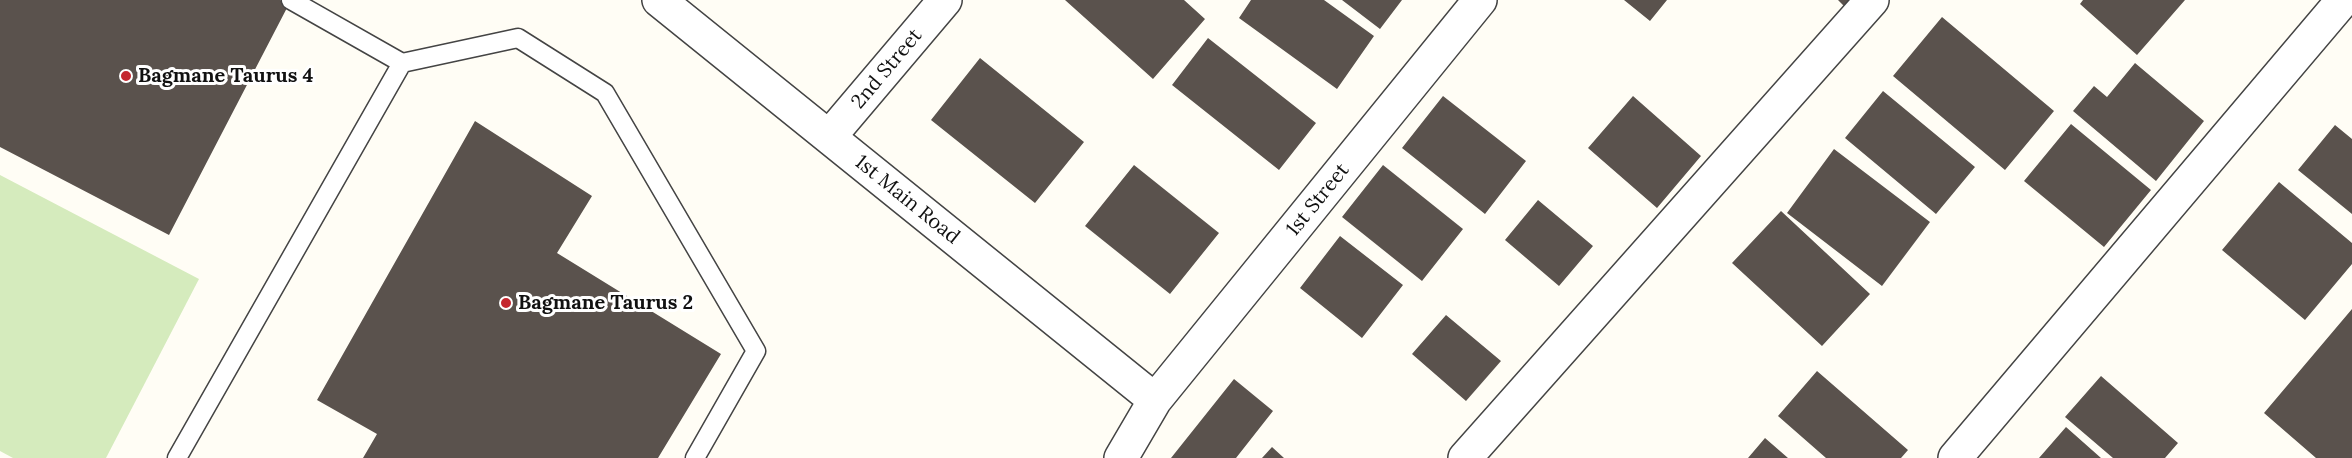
<!DOCTYPE html>
<html>
<head>
<meta charset="utf-8">
<style>
	body { margin:0 }
	canvas { display:block; background:#fffdf5 }
</style>
</head>
<body>
<canvas width="2352" height="458"></canvas>
<script>
const ctx = document.querySelector('canvas').getContext('2d');
ctx.lineJoin = 'round';
function fillPath(path, color) { ctx.fillStyle = color; ctx.fill(path, 'evenodd'); }
const poly = rows => new Path2D(rows.map(r => 'M' + r).join(''));
function trace(path, color, width, dash) { ctx.strokeStyle = color; ctx.lineWidth = width; ctx.lineCap = dash ? 'butt' : 'round'; ctx.setLineDash(dash || []); ctx.stroke(path); }
function label(font, color, halo, rows, align = 'center') {
  ctx.font = font + ' Lora,serif'; ctx.lineWidth = 6; ctx.setLineDash([]); ctx.textBaseline = 'middle'; ctx.strokeStyle = halo; ctx.fillStyle = color; for (const [text, x, y, turn = 0] of rows) {
    ctx.save(); ctx.translate(x, y); ctx.rotate((+turn || 0) * Math.PI / 180); ctx.textAlign = isNaN(turn) ? turn : align; if (halo) ctx.strokeText(text, 0, 0); ctx.fillText(text, 0, 0); ctx.restore();
  }
}
fillPath(poly([
	[0,175,199,279,106,458,13,458,0,451]
]), '#d5ebbd');
fillPath(poly([
	[0,0,280,0,289,4,169,235,0,147],
	[1065,0,1184,0,1205,19,1153,79],
	[1251,0,1324,0,1374,36,1337,89,1239,18],
	[1342,0,1402,0,1380,29],
	[1624,0,1667,0,1650,21],
	[1838,0,1849,0,1844,6],
	[2083,0,2185,0,2137,55,2080,4],
	[1942,17,2054,111,2005,170,1893,76],
	[1208,38,1316,123,1279,170,1172,85],
	[980,58,1084,142,1035,203,931,120],
	[2135,63,2204,121,2156,181,2073,111,2094,86,2107,97],
	[1883,91,1975,167,1936,214,1845,138],
	[1443,96,1526,161,1485,214,1402,148],
	[1633,96,1701,156,1657,208,1588,148],
	[475,121,592,196,557,253,721,354,658,458,363,458,377,434,317,400],
	[2071,124,2151,190,2104,247,2024,181],
	[2335,125,2352,139,2352,214,2298,170],
	[1834,149,1930,222,1882,286,1787,213],
	[1134,165,1219,233,1170,294,1085,226],
	[1383,165,1463,229,1422,281,1342,217],
	[2279,182,2352,243,2352,264,2305,320,2222,250],
	[1538,200,1593,246,1559,286,1505,240],
	[1781,211,1870,294,1822,346,1732,263],
	[1340,236,1403,285,1362,338,1300,288],
	[2352,309,2352,458,2316,458,2264,413],
	[1446,315,1501,361,1466,401,1412,354],
	[1817,371,1908,450,1901,458,1826,458,1778,416],
	[2101,376,2178,443,2165,458,2113,458,2065,417],
	[1234,379,1273,411,1236,458,1171,458],
	[2066,427,2101,458,2039,458],
	[1765,438,1788,458,1748,458],
	[1272,447,1284,458,1262,458]
]), '#5a524d');
const lane = poly([
	[291,0,402,63],
	[177,458,402,63,518,38,605,93,756,351,695,458]
]);
const street = poly([
	[659,0,1155,400],
	[829,137,945,0],
	[1121,458,1155,400,1480,0],
	[1465,458,1872,0],
	[1955,458,2343,0]
]);
trace(lane, '#444', 21);
trace(street, '#444', 36);
trace(lane, '#fff', 18);
trace(street, '#fff', 33);
for (const [x, y, r, color] of [
	[126,76,6,"#c4262e"],
	[506,303,6,"#c4262e"]
]) { const dot = new Path2D(); dot.arc(x, y, r, 0, 2 * Math.PI); ctx.fillStyle = color; ctx.fill(dot); trace(dot, '#fff', 2); }
label('20px', '#111', '#fff', [
	["2nd Street",887,69,-50],
	["1st Main Road",907,200,39],
	["1st Street",1318,200,-51]
]);
label('bold 20px', '#111', '#fff', [
	["Bagmane Taurus 4",138,76],
	["Bagmane Taurus 2",518,303]
], 'left');
</script>
</body>
</html>
